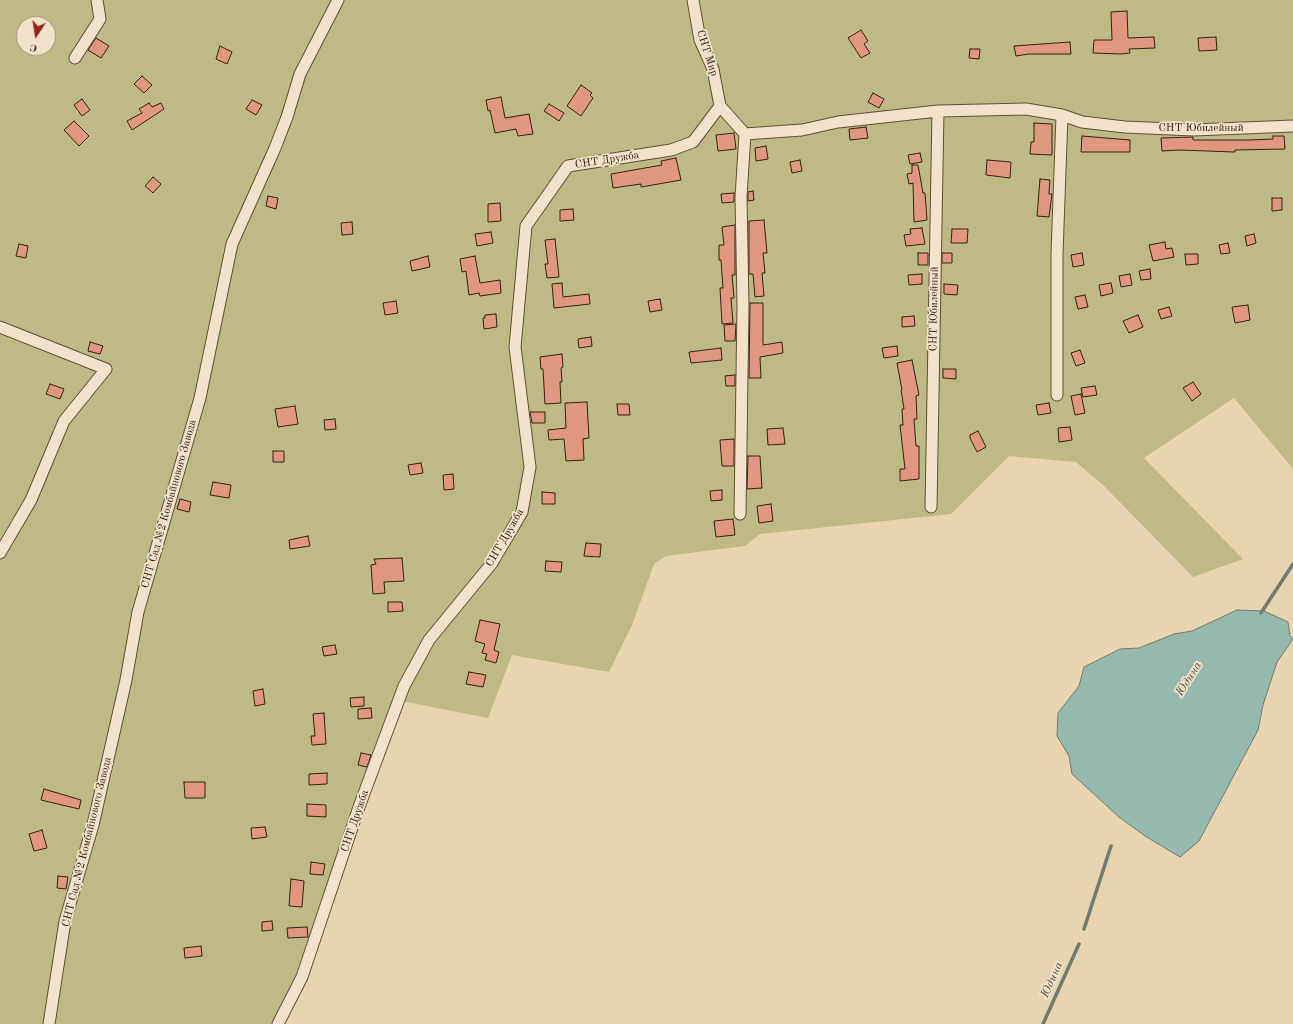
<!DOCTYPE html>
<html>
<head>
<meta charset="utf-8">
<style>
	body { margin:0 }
	#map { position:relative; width:1293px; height:1024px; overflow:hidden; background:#e8d4ae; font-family:"Old Standard TT",serif }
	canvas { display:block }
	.north { position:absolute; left:16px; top:16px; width:40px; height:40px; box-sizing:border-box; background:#f0e3ca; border:1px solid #a49680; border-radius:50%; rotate:192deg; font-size:11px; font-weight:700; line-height:16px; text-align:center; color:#332210 }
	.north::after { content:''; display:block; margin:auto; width:14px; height:18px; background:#8f2418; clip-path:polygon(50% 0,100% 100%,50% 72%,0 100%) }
</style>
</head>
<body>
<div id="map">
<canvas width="1293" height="1024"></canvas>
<div class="north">С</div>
</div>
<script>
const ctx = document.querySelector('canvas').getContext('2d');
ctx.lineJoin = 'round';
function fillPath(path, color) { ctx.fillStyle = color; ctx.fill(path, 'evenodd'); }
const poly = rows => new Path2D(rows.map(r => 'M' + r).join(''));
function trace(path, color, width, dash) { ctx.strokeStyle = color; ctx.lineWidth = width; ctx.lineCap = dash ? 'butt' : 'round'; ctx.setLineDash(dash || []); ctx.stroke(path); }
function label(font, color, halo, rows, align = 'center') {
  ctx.font = font + ' "Old Standard TT",serif'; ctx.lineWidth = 3.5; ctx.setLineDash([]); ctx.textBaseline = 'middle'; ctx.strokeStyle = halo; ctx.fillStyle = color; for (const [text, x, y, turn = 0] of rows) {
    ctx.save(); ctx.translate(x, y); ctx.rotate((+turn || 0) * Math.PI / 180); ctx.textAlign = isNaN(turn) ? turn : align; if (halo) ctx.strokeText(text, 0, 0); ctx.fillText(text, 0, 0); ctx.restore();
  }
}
fillPath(poly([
	[0,0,1293,0,1293,469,1234,398,1144,458,1243,559,1193,577,1104,486,1076,462,1009,456,951,514,760,534,745,546,666,556,654,564,632,625,609,672,512,655,488,718,396,700,298,974,273,1024,0,1024],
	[24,24,48,24,48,48,24,48]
]), '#beba85');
const water = poly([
	[1237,610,1264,611,1288,622,1290,636,1293,639,1277,662,1263,705,1258,730,1199,841,1180,857,1145,836,1119,817,1072,774,1069,756,1057,736,1058,713,1079,686,1084,667,1120,649,1139,648,1174,634,1192,631,1237,610]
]);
fillPath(water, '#97b8ae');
trace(water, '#6f7c6f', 1);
trace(poly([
	[1261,613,1293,564],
	[1084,929,1111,846],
	[1043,1024,1079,944]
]), '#6f7c6f', 3.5);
const building = poly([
	[1127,11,1128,38,1154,37,1155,48,1129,49,1130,53,1121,54,1093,53,1094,40,1112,40,1111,12,1127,11],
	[861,30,868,41,864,44,870,53,861,58,848,38,861,30],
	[1216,37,1217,50,1199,51,1198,38,1216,37],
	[96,38,109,46,101,58,88,50,96,38],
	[1070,42,1071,54,1029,54,1016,56,1014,46,1070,42],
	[220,46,232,52,227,64,216,59,220,46],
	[970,49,980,49,979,59,969,58,970,49],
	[142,76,152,85,144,93,134,84,142,76],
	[581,85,592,93,590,95,593,98,581,116,567,106,581,85],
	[873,93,884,99,879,108,868,102,873,93],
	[501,97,505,118,529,114,533,134,518,136,516,129,495,133,490,110,488,111,486,100,501,97],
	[82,99,90,110,82,116,74,105,82,99],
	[252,100,262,105,256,115,246,109,252,100],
	[149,103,152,107,161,103,164,109,132,130,127,121,142,113,139,109,149,103],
	[549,104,564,113,559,121,544,111,549,104],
	[74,121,89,136,79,146,64,130,74,121],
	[1034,123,1052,124,1052,155,1030,154,1031,142,1034,142,1034,123],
	[866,127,868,138,850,140,849,129,866,127],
	[734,133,736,149,718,151,716,135,734,133],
	[1082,136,1130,140,1130,152,1081,152,1082,136],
	[1273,136,1284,136,1285,149,1235,150,1235,152,1179,150,1162,151,1161,138,1193,137,1193,140,1249,140,1273,139,1273,136],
	[766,146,768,159,756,161,755,148,766,146],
	[920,153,922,162,910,164,908,155,920,153],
	[676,158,681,180,641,187,641,184,613,188,611,174,662,165,661,161,676,158],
	[800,160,802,171,792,173,790,162,800,160],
	[987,160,1011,162,1010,178,986,175,987,160],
	[912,165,918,165,923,193,925,193,927,220,914,222,913,183,909,184,907,174,912,173,912,165],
	[153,177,161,184,153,193,145,186,153,177],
	[1040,179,1050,180,1049,194,1052,194,1049,217,1037,216,1040,179],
	[753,191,754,200,748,201,748,192,753,191],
	[734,193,734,202,722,203,721,194,734,193],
	[268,196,278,198,276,209,266,206,268,196],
	[1272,198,1282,198,1282,210,1272,211,1272,198],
	[500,203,501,221,488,222,488,204,500,203],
	[573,209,574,220,560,221,560,210,573,209],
	[764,220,767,253,763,253,765,273,762,273,764,296,755,297,753,274,749,274,749,221,764,220],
	[352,222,353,234,342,235,341,223,352,222],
	[735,225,735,275,732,275,734,298,731,298,733,323,722,324,720,288,723,288,721,260,719,260,719,245,724,245,722,227,735,225],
	[922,228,925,244,906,246,904,235,911,234,910,229,922,228],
	[952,229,968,229,967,243,951,243,952,229],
	[491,232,493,243,477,246,475,234,491,232],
	[1254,234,1256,243,1247,246,1245,236,1254,234],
	[555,239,559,277,547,278,545,264,548,264,545,240,555,239],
	[1165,242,1166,249,1172,248,1174,257,1153,261,1149,245,1165,242],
	[1228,243,1230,253,1221,254,1219,245,1228,243],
	[19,244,28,246,26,258,16,256,19,244],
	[918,253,928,253,928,265,918,265,918,253],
	[942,253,952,253,952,263,942,263,942,253],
	[1082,253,1084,265,1073,267,1071,255,1082,253],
	[1185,254,1198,254,1198,264,1186,265,1185,254],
	[428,256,430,267,412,271,410,261,428,256],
	[475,256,480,283,500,280,501,293,480,296,479,293,469,295,466,271,462,272,460,259,475,256],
	[1150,269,1151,279,1141,280,1139,271,1150,269],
	[922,274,922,284,909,285,908,275,922,274],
	[1130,274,1132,285,1121,287,1119,276,1130,274],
	[562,283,563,297,589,294,590,304,554,308,552,284,562,283],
	[1111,283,1113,293,1101,296,1099,285,1111,283],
	[944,284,958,285,957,295,944,294,944,284],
	[1085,295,1088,307,1078,309,1075,297,1085,295],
	[660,299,662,310,650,312,648,301,660,299],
	[396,301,398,313,385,315,383,303,396,301],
	[750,303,763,303,763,345,782,342,783,353,760,357,761,378,749,378,750,303],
	[1248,305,1250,320,1235,323,1232,307,1248,305],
	[1169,307,1172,316,1161,319,1158,310,1169,307],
	[496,314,497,327,484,329,483,318,485,318,485,315,496,314],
	[1138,315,1143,327,1129,333,1123,321,1138,315],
	[914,316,915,326,902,327,902,317,914,316],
	[736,324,735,341,725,341,724,325,736,324],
	[591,337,592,346,579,348,578,339,591,337],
	[90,342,103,346,100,354,88,351,90,342],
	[897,346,898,356,884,358,882,348,897,346],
	[721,348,722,360,691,363,689,352,721,348],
	[1080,350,1085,363,1076,366,1071,353,1080,350],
	[562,354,563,367,561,368,562,382,560,382,561,403,545,404,543,369,541,369,540,357,562,354],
	[912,360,919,395,916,396,917,419,914,419,916,446,919,446,919,479,900,481,900,469,905,469,900,425,903,425,902,409,904,409,901,390,902,390,897,363,912,360],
	[943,369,956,369,956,379,943,378,943,369],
	[735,375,735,386,726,386,725,376,735,375],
	[1193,382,1201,394,1192,401,1183,388,1193,382],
	[50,384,64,389,60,399,46,394,50,384],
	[1095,386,1097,395,1083,397,1081,388,1095,386],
	[1081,394,1085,413,1075,415,1071,396,1081,394],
	[587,402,589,438,583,439,584,460,566,461,564,439,549,440,548,430,566,428,565,403,587,402],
	[1049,403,1051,413,1038,415,1036,405,1049,403],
	[617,404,629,404,630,415,618,415,617,404],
	[295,406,298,424,278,427,275,409,295,406],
	[530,412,545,412,545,423,532,423,530,412],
	[335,419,336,429,325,430,324,420,335,419],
	[1070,427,1072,440,1059,442,1058,428,1070,427],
	[783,428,785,444,768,445,767,429,783,428],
	[978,431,986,447,977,452,970,438,970,435,978,431],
	[734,439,734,466,722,466,720,440,734,439],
	[273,451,284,451,284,462,273,462,273,451],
	[748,456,760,456,762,488,747,489,748,456],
	[421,463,423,473,410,475,408,465,421,463],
	[453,474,454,489,444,490,443,475,453,474],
	[213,482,231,485,229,498,210,495,213,482],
	[722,490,722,500,711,501,710,491,722,490],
	[542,492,555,493,555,504,542,504,542,492],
	[180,499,191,502,189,512,177,509,180,499],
	[771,504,773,521,759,523,757,506,771,504],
	[733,519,735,535,716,537,714,521,733,519],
	[308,536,310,546,290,549,289,540,308,536],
	[586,543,601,544,600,557,584,556,586,543],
	[402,558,404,581,384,582,385,593,373,594,371,565,376,564,374,559,402,558],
	[546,561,562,562,561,572,545,571,546,561],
	[388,602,402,602,403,611,388,612,388,602],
	[480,620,500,624,494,650,499,652,496,663,485,660,487,654,482,653,485,644,475,641,480,620],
	[335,645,337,654,324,656,322,647,335,645],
	[469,672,486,675,483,687,466,684,469,672],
	[263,689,265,704,255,706,253,691,263,689],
	[364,697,364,706,351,707,350,698,364,697],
	[371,708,372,718,358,719,358,709,371,708],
	[324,713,326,744,312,745,311,736,315,736,313,714,324,713],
	[361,753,371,755,367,767,358,765,361,753],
	[327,773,327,784,309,785,309,774,327,773],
	[184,782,205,782,205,798,185,798,184,782],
	[44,789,81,800,79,809,41,800,44,789],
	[307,804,326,805,326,817,307,816,307,804],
	[265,827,267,837,252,839,251,828,265,827],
	[42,830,47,848,34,851,29,834,42,830],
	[311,862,325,864,323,875,310,874,311,862],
	[58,876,68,877,66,889,57,888,58,876],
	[291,879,304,881,302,907,289,906,291,879],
	[272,921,273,930,262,931,262,922,272,921],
	[307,927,308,937,288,938,287,928,307,927],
	[201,946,202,956,185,958,184,948,201,946]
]);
fillPath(building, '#e19680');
trace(building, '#332210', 1);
const minor = poly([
	[693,0,700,40,713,69,720,106],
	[75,58,100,19,97,0],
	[720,106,745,134,802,130,838,122,938,111,1026,109,1062,115,1082,122,1125,127,1194,130,1293,126],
	[0,327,106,369,64,421,31,500,0,553],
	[1057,395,1057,254,1062,115],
	[931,507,938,111],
	[740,514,743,305,741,197,745,134],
	[49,1024,65,921,93,825,126,680,138,612,200,398,232,244,275,148,287,117,300,74,338,0],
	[278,1024,302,977,359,807,404,686,429,640,492,563,522,512,530,467,515,347,526,226,568,166,671,150,693,142,720,106]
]);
trace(minor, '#604e38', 13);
trace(minor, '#f0e3ca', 11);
label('11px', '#332210', '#f0e3ca', [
	["СНТ Мир",707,53,72],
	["СНТ Юбилейный",1201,128],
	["СНТ Дружба",607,160,-9],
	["СНТ Юбилейный",934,309,-89],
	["СНТ Сад №2 Комбайнового Завода",169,504,-74],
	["СНТ Дружба",505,538,-60],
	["СНТ Дружба",355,821,-71],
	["СНТ Сад №2 Комбайнового Завода",87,842,-76]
]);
label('italic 12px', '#514f3f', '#f0e3ca', [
	["Юдина",1189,679,-58],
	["Юдина",1052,980,-66]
]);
</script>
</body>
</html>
